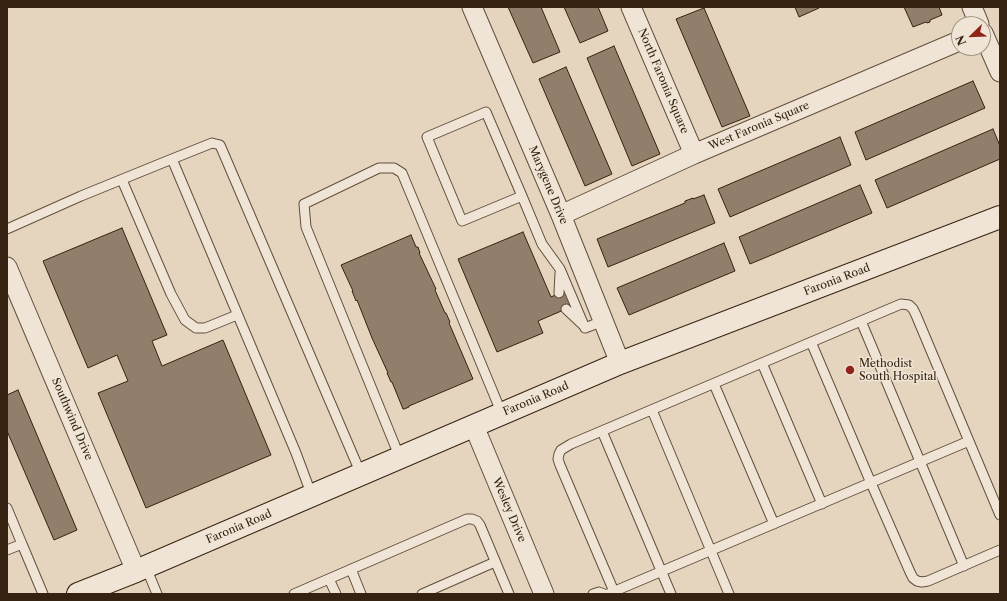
<!DOCTYPE html>
<html>
<head>
<meta charset="utf-8">
<style>
	body { margin:0 }
	#map { position:relative; width:1007px; height:601px; overflow:hidden; background:#e6d5be; font-family:"Libre Caslon Text",serif }
	canvas { display:block }
	.frame { position:absolute; inset:0; border:8px solid #352211; pointer-events:none }
	.north { position:absolute; left:951px; top:16px; width:40px; height:40px; box-sizing:border-box; background:#efe4d5; border:1px solid #a59687; border-radius:50%; rotate:247deg; font-size:11px; font-weight:700; line-height:16px; text-align:center; color:#352211 }
	.north::after { content:''; display:block; margin:auto; width:14px; height:18px; background:#8f2418; clip-path:polygon(50% 0,100% 100%,50% 72%,0 100%) }
</style>
</head>
<body>
<div id="map">
<canvas width="1007" height="601"></canvas>
<div class="frame"></div>
<div class="north">N</div>
</div>
<script>
const ctx = document.querySelector('canvas').getContext('2d');
ctx.lineJoin = 'round';
function fillPath(path, color) { ctx.fillStyle = color; ctx.fill(path, 'evenodd'); }
const poly = rows => new Path2D(rows.map(r => 'M' + r).join(''));
function trace(path, color, width, dash) { ctx.strokeStyle = color; ctx.lineWidth = width; ctx.lineCap = dash ? 'butt' : 'round'; ctx.setLineDash(dash || []); ctx.stroke(path); }
function label(font, color, halo, rows, align = 'center') {
  ctx.font = font + ' "Libre Caslon Text",serif'; ctx.lineWidth = 3; ctx.setLineDash([]); ctx.textBaseline = 'middle'; ctx.strokeStyle = halo; ctx.fillStyle = color; for (const [text, x, y, turn = 0] of rows) {
    ctx.save(); ctx.translate(x, y); ctx.rotate((+turn || 0) * Math.PI / 180); ctx.textAlign = isNaN(turn) ? turn : align; if (halo) ctx.strokeText(text, 0, 0); ctx.fillText(text, 0, 0); ctx.restore();
  }
}
const building = poly([
	[508,7,541,7,560,52,533,63,508,7],
	[564,7,598,7,608,31,580,43,564,7],
	[795,7,819,7,819,8,799,17,795,7],
	[904,7,939,7,942,15,930,20,930,22,927,23,926,22,913,27,904,7],
	[704,8,750,116,722,127,676,19,704,8],
	[614,46,660,154,632,166,587,58,614,46],
	[566,67,612,174,585,186,539,79,566,67],
	[973,81,985,108,866,160,855,132,973,81],
	[993,129,1000,146,1000,159,887,208,875,180,993,129],
	[840,137,851,165,730,217,718,189,840,137],
	[860,185,872,213,750,264,739,237,860,185],
	[704,195,715,223,608,267,597,239,685,203,685,201,693,198,693,199,704,195],
	[122,228,167,335,152,341,162,366,223,340,271,455,146,508,98,393,128,381,117,355,88,368,43,261,122,228],
	[523,232,551,297,566,290,573,306,538,321,543,333,497,352,458,259,523,232],
	[411,235,416,247,418,247,420,253,419,253,436,289,435,290,445,313,446,313,450,322,449,323,473,379,409,406,409,407,404,409,403,409,392,382,391,382,387,373,388,373,372,338,357,300,356,301,352,291,353,291,341,265,411,235],
	[724,243,735,271,629,315,617,288,724,243],
	[18,390,77,530,54,540,7,431,7,395,18,390]
]);
fillPath(building, '#917f6b');
trace(building, '#352211', 1);
const lane = poly([
	[122,180,171,294,185,320,196,328,205,328,237,315],
	[522,196,462,221,427,137,486,112,522,196,542,244,560,269,585,328,603,321],
	[7,229,81,196,172,159],
	[559,293,560,273],
	[566,309,583,325],
	[861,321,964,566],
	[811,342,871,483,910,572,913,578,917,581,922,582,928,581,1000,550],
	[762,363,822,504],
	[714,384,774,524],
	[652,410,729,594],
	[602,431,671,594],
	[400,458,306,227,304,204,379,168,394,168,402,173,502,414],
	[312,496,296,453,172,159,212,143,220,145,361,474],
	[7,508,22,544,7,550],
	[22,544,43,594],
	[146,567,157,594],
	[351,569,361,594],
	[329,579,336,594],
	[294,594,467,519,472,519,477,521,480,525,509,594],
	[422,594,495,562],
	[593,594,599,592,604,594],
	[608,594,969,441],
	[615,594,560,465,558,459,559,454,561,450,571,444,901,304,909,305,913,309,916,315,1000,515]
]);
const street = poly([
	[472,7,561,215,620,363],
	[631,7,694,154],
	[972,7,979,24],
	[983,33,1000,72],
	[561,215,694,154,959,41],
	[7,267,136,571],
	[474,426,544,594]
]);
const secondary = poly([
	[78,594,136,571,620,363,1000,217]
]);
trace(lane, '#614f3c', 11);
trace(street, '#614f3c', 21);
trace(secondary, '#352211', 24);
trace(lane, '#efe4d5', 9);
trace(street, '#efe4d5', 19);
trace(secondary, '#efe4d5', 22);
for (const [x, y, r, color] of [
	[850,370,5,"#8f2418"]
]) { const dot = new Path2D(); dot.arc(x, y, r, 0, 2 * Math.PI); ctx.fillStyle = color; ctx.fill(dot); trace(dot, '#efe4d5', 1.5); }
label('11px', '#352211', '#efe4d5', [
	["North Faronia Square",663,81,67],
	["West Faronia Square",759,126,-23],
	["Marygene Drive",548,185,67],
	["Faronia Road",837,280,-21],
	["Faronia Road",536,399,-23],
	["Southwind Drive",72,419,67],
	["Wesley Drive",509,510,67],
	["Faronia Road",239,527,-23]
]);
label('11px', '#352211', '#efe4d5', [
	["Methodist",859,364],
	["South Hospital",859,377]
], 'left');
</script>
</body>
</html>
